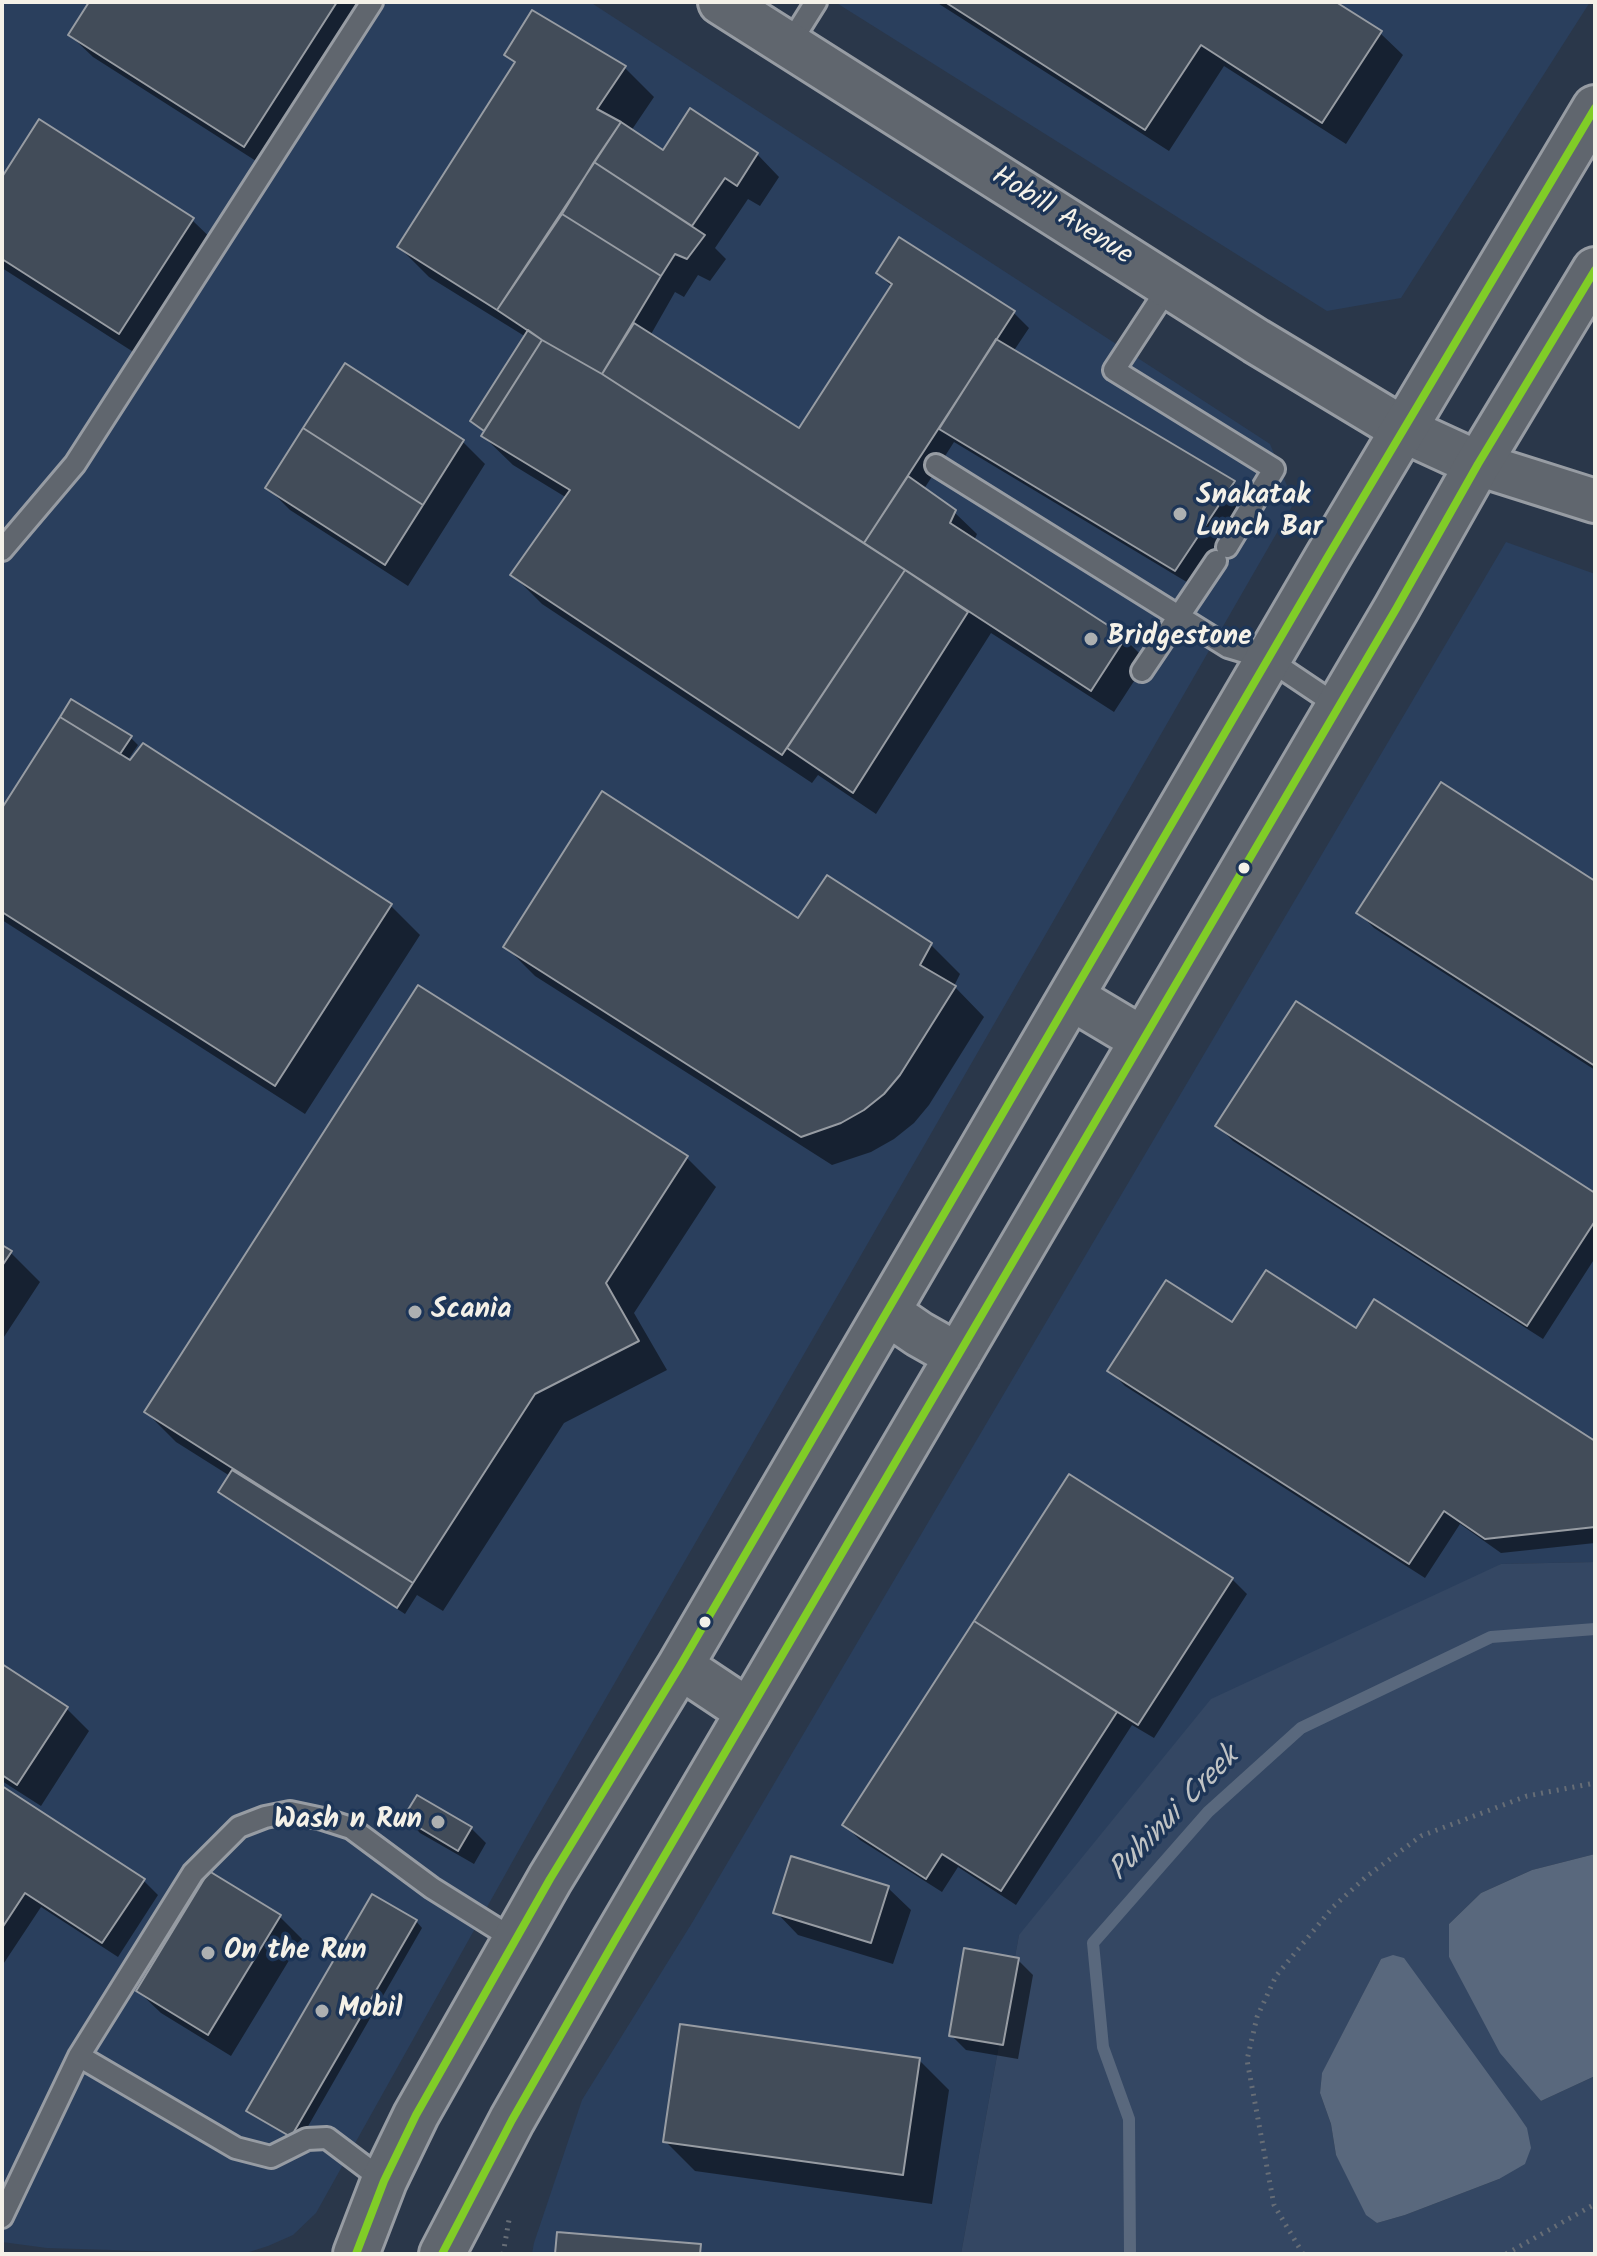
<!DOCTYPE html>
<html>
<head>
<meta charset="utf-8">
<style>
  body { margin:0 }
  #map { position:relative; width:1597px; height:2256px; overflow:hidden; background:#2a374a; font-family:Kalam,sans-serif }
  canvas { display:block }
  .frame { position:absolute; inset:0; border:4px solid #f4f1e8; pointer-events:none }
</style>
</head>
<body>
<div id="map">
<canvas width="1597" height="2256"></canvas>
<div class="frame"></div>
</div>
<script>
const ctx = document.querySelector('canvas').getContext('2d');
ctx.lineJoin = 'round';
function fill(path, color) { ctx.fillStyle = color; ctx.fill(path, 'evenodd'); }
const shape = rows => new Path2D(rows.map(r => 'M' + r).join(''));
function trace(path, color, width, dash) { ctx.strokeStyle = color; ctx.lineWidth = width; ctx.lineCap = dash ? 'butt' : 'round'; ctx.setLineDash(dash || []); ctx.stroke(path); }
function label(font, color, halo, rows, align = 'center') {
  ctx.font = font + ' Kalam,sans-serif'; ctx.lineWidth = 7; ctx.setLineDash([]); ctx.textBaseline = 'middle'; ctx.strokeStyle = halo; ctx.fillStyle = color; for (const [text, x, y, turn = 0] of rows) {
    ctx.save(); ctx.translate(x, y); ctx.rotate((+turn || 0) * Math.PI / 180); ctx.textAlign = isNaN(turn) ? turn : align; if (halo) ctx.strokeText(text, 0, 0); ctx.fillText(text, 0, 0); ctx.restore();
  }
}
fill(shape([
  [2,2,590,2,1270,444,1294,503,534,1823,316,2213,293,2235,268,2246,243,2254,47,2248,2,2242],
  [835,2,1590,2,1401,298,1327,311],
  [1506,542,1595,574,1595,1562,1501,1564,1019,1935,961,2254,532,2254,534,2243,582,2100,692,1923]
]), '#2a3f5d');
fill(shape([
  [1595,1562,1595,1854,1532,1870,1481,1893,1449,1924,1449,1957,1541,2101,1595,2076,1595,2254,961,2254,1019,1935,1211,1699,1501,1564],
  [1381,1959,1499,2179,1405,2215,1377,2223,1336,2155,1331,2124,1320,2093,1322,2074]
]), '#344763');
fill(shape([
  [1595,1854,1595,2076,1541,2101,1500,2053,1449,1957,1449,1924,1481,1893,1532,1870],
  [1393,1955,1404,1958,1516,2112,1527,2128,1531,2148,1525,2164,1499,2179,1405,2215,1377,2223,1366,2215,1336,2155,1331,2124,1320,2093,1322,2073,1381,1959]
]), '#59687d');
fill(shape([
  [91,2,374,2,267,168,93,57,70,35],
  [936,2,1332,2,1380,33,1403,55,1346,144,1224,66,1169,151],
  [507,55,624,67,654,97,631,131,664,152,757,154,779,177,760,206,748,199,715,248,726,259,710,281,698,275,684,297,675,292,650,336,799,431,892,287,878,273,1014,313,1029,328,1013,352,1233,483,1248,497,1190,584,954,442,924,489,954,512,977,534,974,541,1125,639,1147,661,1114,712,991,633,876,814,818,775,812,783,542,604,512,574,567,498,513,465,483,436,485,432,472,421,526,337,429,277,399,247,516,64],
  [2,180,192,220,222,249,149,362,2,268],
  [463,442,485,464,408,586,290,510,268,488],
  [72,702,131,738,138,745,123,767,390,905,420,935,305,1114,2,920,2,811],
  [1595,883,1595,1070,1374,928,1359,913],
  [799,921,931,945,960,974,954,986,984,1017,929,1105,914,1123,894,1139,871,1152,832,1165,535,976,506,947],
  [1218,1126,1595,1195,1595,1258,1543,1339,1233,1141],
  [686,1157,716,1187,634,1313,667,1370,564,1423,443,1611,417,1595,405,1614,228,1498,221,1491,230,1476,176,1442,146,1412],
  [2,1247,10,1252,40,1282,2,1340],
  [1233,1325,1357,1330,1595,1443,1595,1543,1501,1553,1460,1524,1425,1578,1125,1386,1110,1371],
  [1070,1476,1232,1579,1247,1594,1154,1738,1132,1725,1016,1905,958,1867,942,1892,860,1840,845,1825],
  [2,1667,67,1709,89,1731,41,1806,2,1781],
  [2,1789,143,1880,158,1895,118,1957,41,1907,2,1966],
  [406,1818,471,1828,486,1843,474,1864,420,1833],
  [210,1874,280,1917,302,1939,231,2056,161,2013,138,1991],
  [888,1888,911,1910,893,1964,798,1935,776,1912],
  [416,1921,422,1928,299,2142,256,2117,249,2110],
  [1018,1960,1033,1975,1018,2059,966,2050,951,2035],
  [919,2060,949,2090,932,2204,695,2171,665,2141]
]), '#0007');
trace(shape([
  [1130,2254,1129,2119,1103,2047,1093,1943,1208,1812,1301,1728,1491,1637,1595,1629]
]), '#59687d', 12);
const building = shape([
  [89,2,337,2,244,147,68,35,89,2],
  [945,2,1336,2,1382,31,1322,123,1201,45,1145,130,945,2],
  [532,10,626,66,597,109,621,122,497,310,397,247,515,62,504,55,532,10],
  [690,108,758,153,737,186,725,178,692,226,594,162,621,122,663,150,690,108],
  [39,119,194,218,119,334,2,259,2,177,39,119],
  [594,162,705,235,687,259,675,254,661,276,562,214,594,162],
  [562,214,661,276,602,374,542,340,497,310,562,214],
  [899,237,1015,311,864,543,602,374,634,323,799,428,892,284,876,273,899,237],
  [528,330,542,340,484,431,470,421,528,330],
  [996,339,1235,481,1175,571,939,429,996,339],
  [542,340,602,374,905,570,782,755,510,575,570,490,481,436,542,340],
  [345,363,464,440,423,505,303,428,345,363],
  [303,428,423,505,385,565,265,488,303,428],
  [908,476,956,510,950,523,1126,637,1091,691,864,543,908,476],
  [905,570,968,612,853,793,787,748,905,570],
  [71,699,132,736,120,754,60,717,71,699],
  [60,717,130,760,143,743,392,904,275,1086,2,912,2,808,60,717],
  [1441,782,1595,881,1595,1066,1356,913,1441,782],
  [602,791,798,918,827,875,932,943,920,965,956,986,900,1075,884,1094,864,1110,841,1123,801,1137,503,947,602,791],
  [418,985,688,1156,606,1283,639,1341,535,1394,413,1583,144,1412,418,985],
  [1296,1001,1595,1193,1595,1221,1527,1326,1215,1126,1296,1001],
  [2,1245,12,1251,2,1266,2,1245],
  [1266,1270,1356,1328,1374,1299,1595,1441,1595,1527,1485,1539,1444,1511,1409,1564,1107,1371,1166,1280,1232,1322,1266,1270],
  [232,1470,413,1583,397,1608,218,1492,232,1470],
  [1069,1474,1233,1578,1138,1725,974,1621,1069,1474],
  [974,1621,1117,1712,1001,1891,942,1854,926,1879,842,1825,974,1621],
  [2,1664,68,1707,17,1785,2,1775,2,1664],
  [2,1786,145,1879,102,1943,25,1893,2,1928,2,1786],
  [417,1795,472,1827,458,1851,403,1818,417,1795],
  [791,1856,889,1886,871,1943,773,1913,791,1856],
  [209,1871,281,1915,208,2035,136,1991,209,1871],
  [372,1894,417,1920,291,2137,246,2111,372,1894],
  [964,1948,1019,1958,1003,2045,949,2036,964,1948],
  [680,2024,920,2058,903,2175,663,2142,680,2024],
  [557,2232,701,2244,700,2254,555,2254,557,2232]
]);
fill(building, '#424c59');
trace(building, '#979ca3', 2);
const lane = shape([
  [789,45,816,2],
  [1169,286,1114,370,1274,469,1227,547],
  [936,465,1228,647,1268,659,1338,706],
  [2,550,75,464,372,2],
  [1142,671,1216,561],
  [79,2056,236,2148,271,2157,307,2139,327,2138,384,2181],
  [2,2217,79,2056,193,1873,239,1827,265,1817,290,1812,323,1819,351,1828,432,1888,515,1940]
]);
const street = shape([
  [1478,464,1595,501]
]);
const secondary = shape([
  [721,2,1256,341,1404,430,1478,464]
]);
const primary = shape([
  [1071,997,1143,1040],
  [887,1312,919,1334,958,1356],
  [680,1666,749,1712],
  [356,2254,384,2181,416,2115,550,1879,680,1666,1327,558,1595,108],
  [442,2254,512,2120,615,1940,1396,609,1478,464,1595,270]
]);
trace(lane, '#979ca3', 26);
trace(street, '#979ca3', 48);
trace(secondary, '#979ca3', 50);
trace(primary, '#979ca3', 50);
trace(shape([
  [503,2254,509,2220],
  [1303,2254,1274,2205,1247,2060,1257,2017,1276,1976,1333,1907,1367,1876,1421,1836,1527,1796,1595,1783],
  [1506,2254,1595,2204]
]), '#666d76', 5, [2, 6]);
trace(lane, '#60666e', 20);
trace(street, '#60666e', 42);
trace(secondary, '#60666e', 44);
trace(primary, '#60666e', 44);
trace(shape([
  [356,2254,384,2181,416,2115,550,1879,680,1666,1327,558,1595,108],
  [442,2254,512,2120,615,1940,1396,609,1478,464,1595,270]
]), '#80cd27', 8);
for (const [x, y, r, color] of [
  [1180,514,8,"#adb0b1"],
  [1091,639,8,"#adb0b1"],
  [1244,868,7,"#f4f1e8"],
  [415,1312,8,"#adb0b1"],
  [705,1622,7,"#f4f1e8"],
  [438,1822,8,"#adb0b1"],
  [208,1953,8,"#adb0b1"],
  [322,2011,8,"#adb0b1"]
]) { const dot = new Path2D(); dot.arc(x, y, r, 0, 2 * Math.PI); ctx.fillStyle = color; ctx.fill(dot); trace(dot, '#1d3557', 3); }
label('28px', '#f4f1e8', '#1d3557', [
  ["Hobill Avenue",1061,218,32]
]);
label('bold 28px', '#f4f1e8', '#1d3557', [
  ["Snakatak",1196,498],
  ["Lunch Bar",1196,530],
  ["Bridgestone",1107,639],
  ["Scania",431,1312],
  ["Wash n Run",422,1822,"right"],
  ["On the Run",224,1953],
  ["Mobil",338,2011]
], 'left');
label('italic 30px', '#c0c3c4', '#1d3557', [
  ["Puhinui Creek",1176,1816,-46]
]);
</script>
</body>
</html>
